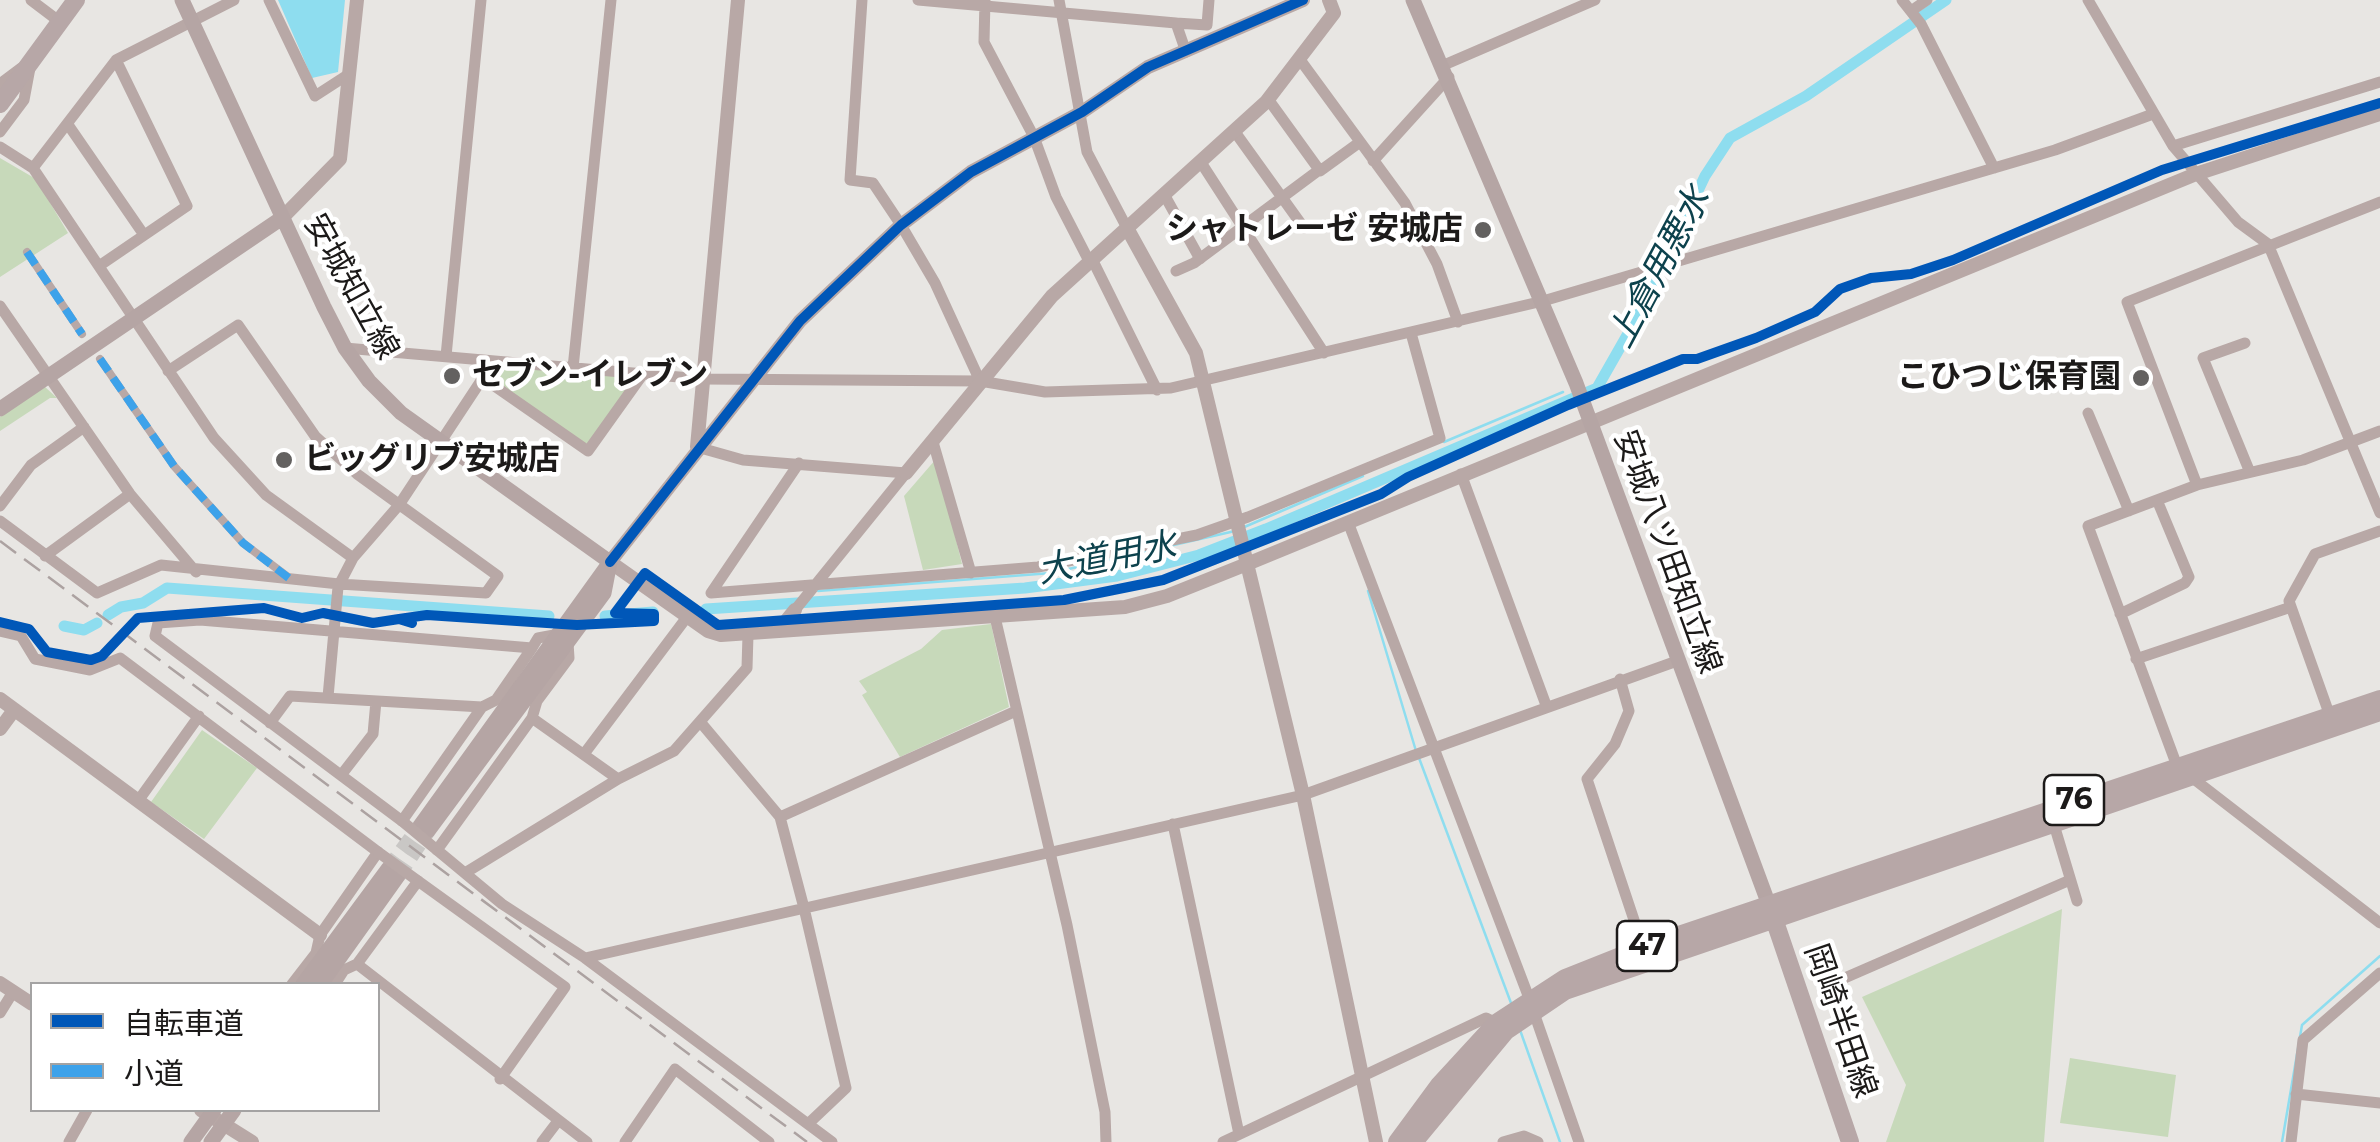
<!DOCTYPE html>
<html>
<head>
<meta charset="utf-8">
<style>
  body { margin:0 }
  #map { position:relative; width:2380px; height:1142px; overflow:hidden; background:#e8e6e3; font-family:Montserrat,"Noto Sans JP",sans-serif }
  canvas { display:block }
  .legend { position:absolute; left:30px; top:982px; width:350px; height:130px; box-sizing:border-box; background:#fff; border:2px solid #a4a3a3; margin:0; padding:12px 18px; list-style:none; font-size:30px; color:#1c1a19 }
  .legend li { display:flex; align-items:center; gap:20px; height:50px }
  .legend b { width:50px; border:2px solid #a4a3a3 }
</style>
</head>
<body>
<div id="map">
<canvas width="2380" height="1142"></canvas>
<ul class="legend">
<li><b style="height:12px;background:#0057b8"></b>自転車道</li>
<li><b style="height:12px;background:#3da2ea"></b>小道</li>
</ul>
</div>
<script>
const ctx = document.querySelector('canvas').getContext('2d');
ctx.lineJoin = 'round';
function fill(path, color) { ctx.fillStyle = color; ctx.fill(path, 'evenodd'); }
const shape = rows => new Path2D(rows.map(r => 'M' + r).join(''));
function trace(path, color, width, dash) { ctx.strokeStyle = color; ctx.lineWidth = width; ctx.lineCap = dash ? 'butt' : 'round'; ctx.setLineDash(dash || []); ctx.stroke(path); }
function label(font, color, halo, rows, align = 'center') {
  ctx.font = font + ' Montserrat,"Noto Sans JP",sans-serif'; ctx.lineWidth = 9; ctx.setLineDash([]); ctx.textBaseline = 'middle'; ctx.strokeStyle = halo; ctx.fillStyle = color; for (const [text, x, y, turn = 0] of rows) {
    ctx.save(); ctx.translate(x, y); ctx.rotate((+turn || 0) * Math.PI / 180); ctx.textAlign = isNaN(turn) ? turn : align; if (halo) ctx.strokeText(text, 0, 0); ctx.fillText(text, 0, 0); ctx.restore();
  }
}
fill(shape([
  [0,158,36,179,68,233,0,277],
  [501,365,633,377,634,381,590,443,582,444,492,379],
  [44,386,57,398,50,398,0,431,0,417],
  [936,459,962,564,923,570,904,496],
  [991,624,1009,707,900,757,862,695,867,692,859,681,921,649,942,630],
  [202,730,257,768,204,839,151,802],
  [2062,909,2044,1142,1886,1142,1906,1085,1862,997],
  [2070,1058,2176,1075,2168,1137,2060,1123]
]), '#c7d9ba');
fill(shape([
  [278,0,345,0,338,72,312,78]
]), '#8eddef');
trace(shape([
  [1444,442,1563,392],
  [1242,528,1363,476],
  [818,591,1051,573,1235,531],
  [1368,591,1416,751],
  [1419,758,1511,1003],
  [1520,1030,1560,1142],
  [2282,1142,2302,1025,2380,956]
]), '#8eddef', 2.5);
trace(shape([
  [706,609,1025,588,1117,576,1199,555,1266,529,1597,388,1642,309,1705,176,1730,138,1806,96,1946,0],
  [108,615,121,607,143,603,167,588,549,616],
  [605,616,653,612],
  [64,626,84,630,97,623]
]), '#8eddef', 11);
trace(shape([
  [388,869,420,826],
  [398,876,428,831]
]), '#c9c7c5', 15, [15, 8]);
trace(shape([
  [27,252,82,334],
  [100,359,174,466,243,543,288,577]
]), '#b8a8a6', 8);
trace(shape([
  [31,0,60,22],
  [269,0,315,96,349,74],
  [862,0,850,180,873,183,901,225,935,283,980,381],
  [918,0,1176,23,1186,52],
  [985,0,984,42,1034,137,1056,197,1089,261],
  [1059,0,1087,152,1127,228],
  [1902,0,1921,24,1994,168],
  [2088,0,2173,146,2238,222,2268,244,2380,513],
  [1911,11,1927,0],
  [1176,23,1207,25,1209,0],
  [1301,61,1405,203,1437,264,1458,322],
  [1444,65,1595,0],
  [0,84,21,68],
  [1268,99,1320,171,1360,142],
  [69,126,144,235],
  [0,132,24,100,30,68],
  [1235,132,1304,228],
  [2173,146,2380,82],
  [0,147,33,168,214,438,266,495,353,558],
  [1373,161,1449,77],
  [1202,164,1324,353],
  [33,168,116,60,234,0],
  [1165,196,1200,259],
  [1092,259,1157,390],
  [99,266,187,206,116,60],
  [1176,271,1194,263,1319,170],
  [0,306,130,494,196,572],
  [2245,343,2203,358,2249,470],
  [345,348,702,379,980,381,1045,392,1171,388,1543,301,2055,150,2153,114],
  [446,356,481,0],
  [573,368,611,0],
  [483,378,588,451,643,374],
  [2088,413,2129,511],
  [2380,431,2303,460,2197,485,2088,526,2177,766,2380,923],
  [933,442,971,573],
  [697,447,743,460,906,473],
  [799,463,711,593,1038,567,1197,535,1248,517,1440,438,1411,333],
  [1461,474,1546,705],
  [2197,485,2127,302,2380,202],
  [0,506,31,465,84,427],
  [0,521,97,593,161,565,339,584,486,593,498,576,357,474,315,436,238,325,168,371],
  [1348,522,1529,998],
  [45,556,130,494],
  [795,610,906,473],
  [2120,614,2185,583,2189,577,2157,500],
  [995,617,1067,925,1105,1112,1106,1142],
  [0,631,21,636,35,659,90,670,120,658,378,852,320,935,316,953,292,984],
  [568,642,569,658,537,701,532,718,437,850,502,904,585,958,832,1142],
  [532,648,200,620,158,623,155,636,402,821,482,707,496,700,532,648,538,638,554,635],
  [2136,659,2291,607],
  [1620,679,1629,711,1615,744,1587,779,1643,947],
  [328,697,338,587,353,558,399,505,494,361],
  [2330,716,2289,601,2315,554,2380,531],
  [532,718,618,779],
  [270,723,290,696,482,707],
  [702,724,780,817,804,908,846,1088,808,1124],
  [584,754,687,617],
  [342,774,373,734,376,701],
  [138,801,199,716],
  [780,817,1016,711],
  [2052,818,2077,901],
  [1173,824,1239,1134],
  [465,873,618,779,674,751,747,668,748,635],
  [585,958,1303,795,1677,661],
  [357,964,587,1142],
  [1840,980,2070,880],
  [335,984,344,970,357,964,418,881,565,987,500,1079],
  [1533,1010,1579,1142],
  [0,1013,13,992],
  [2296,1094,2380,1103],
  [69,1142,87,1110],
  [542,1142,558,1121],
  [625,1142,675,1069,769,1142],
  [1223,1142,1486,1018,1496,1023],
  [1503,1142,1524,1136,1538,1142],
  [2291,1142,2303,1040,2380,973]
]), '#b8a8a6', 11);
trace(shape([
  [1303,0,1148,67,1082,112,971,172,901,225,800,321,610,562,708,631,721,635,1125,607,1167,596,1247,564,2196,174,2380,114],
  [282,218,340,159,357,0],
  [1127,228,1196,353,1303,795,1376,1142],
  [697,447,738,0],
  [906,473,1052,296,1266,102,1334,13,1329,0],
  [778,631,795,610],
  [0,699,320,935],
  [0,729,14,710],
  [0,983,32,1004],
  [201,1110,252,1142]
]), '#b8a8a6', 14);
trace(shape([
  [182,0,324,307,345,348,369,381,401,413,610,562],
  [1413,0,1576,383,1769,905],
  [0,409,282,218],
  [420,826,608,565],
  [428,831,604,593,610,562],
  [303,984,388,869],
  [321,984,398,876],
  [191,1142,214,1110],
  [211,1142,234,1110]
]), '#b5a5a4', 15);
trace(shape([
  [0,104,76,0],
  [1771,910,1850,1142],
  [1397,1142,1439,1085,1496,1023,1565,978,1643,947,2380,699],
  [1414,1142,1506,1031,1565,991,2380,712]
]), '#b7a7a7', 18);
trace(shape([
  [0,541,807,1142]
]), '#aca2a1', 2.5, [20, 10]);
trace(shape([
  [402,821,437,850],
  [378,852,418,881]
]), '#b8a8a6', 11);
trace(shape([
  [27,252,82,334],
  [100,359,174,466,243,543,290,579]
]), '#3da2ea', 8, [15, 8]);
trace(shape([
  [610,562,800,321,901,225,971,172,1082,112,1148,67,1303,0],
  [399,619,427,615,577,625,654,621,654,614,615,613,645,573,718,625,1064,600,1163,580,1381,494,1408,477,1568,405,1683,359,1697,359,1756,338,1815,312,1840,289,1871,278,1911,274,1953,260,2162,170,2380,103],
  [0,622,29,629,47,652,91,660,102,656,138,618,264,608,302,618,323,613,373,623,399,619,412,623]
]), '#0057b8', 10);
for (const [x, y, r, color] of [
  [1483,230,10,"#636160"],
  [452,376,10,"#636160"],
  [2141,378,10,"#636160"],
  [284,460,10,"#636160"]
]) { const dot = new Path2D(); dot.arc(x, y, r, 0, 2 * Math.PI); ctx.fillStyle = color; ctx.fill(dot); trace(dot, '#fff', 4); }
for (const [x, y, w] of [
  [2074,800,60],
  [1647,946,60]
]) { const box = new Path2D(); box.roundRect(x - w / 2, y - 25, w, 50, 8); ctx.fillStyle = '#fff'; ctx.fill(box); trace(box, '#1c1a19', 2.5); }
label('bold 30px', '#1c1a19', null, [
  ["76",2074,800],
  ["47",1647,946]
]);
label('bold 32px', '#1c1a19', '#fff', [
  ["シャトレーゼ 安城店",1463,230],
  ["セブン-イレブン",472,376,"left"],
  ["こひつじ保育園",2121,378],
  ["ビッグリブ安城店",304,460,"left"]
], 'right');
label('32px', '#1c1a19', '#fff', [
  ["安城知立線",351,287,61],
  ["安城八ツ田知立線",1667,552,70],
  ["岡崎半田線",1840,1021,71]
]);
label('italic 35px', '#0d424d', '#fff', [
  ["上倉用悪水",1660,268,-62],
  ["大道用水",1107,559,-11]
]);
</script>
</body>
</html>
